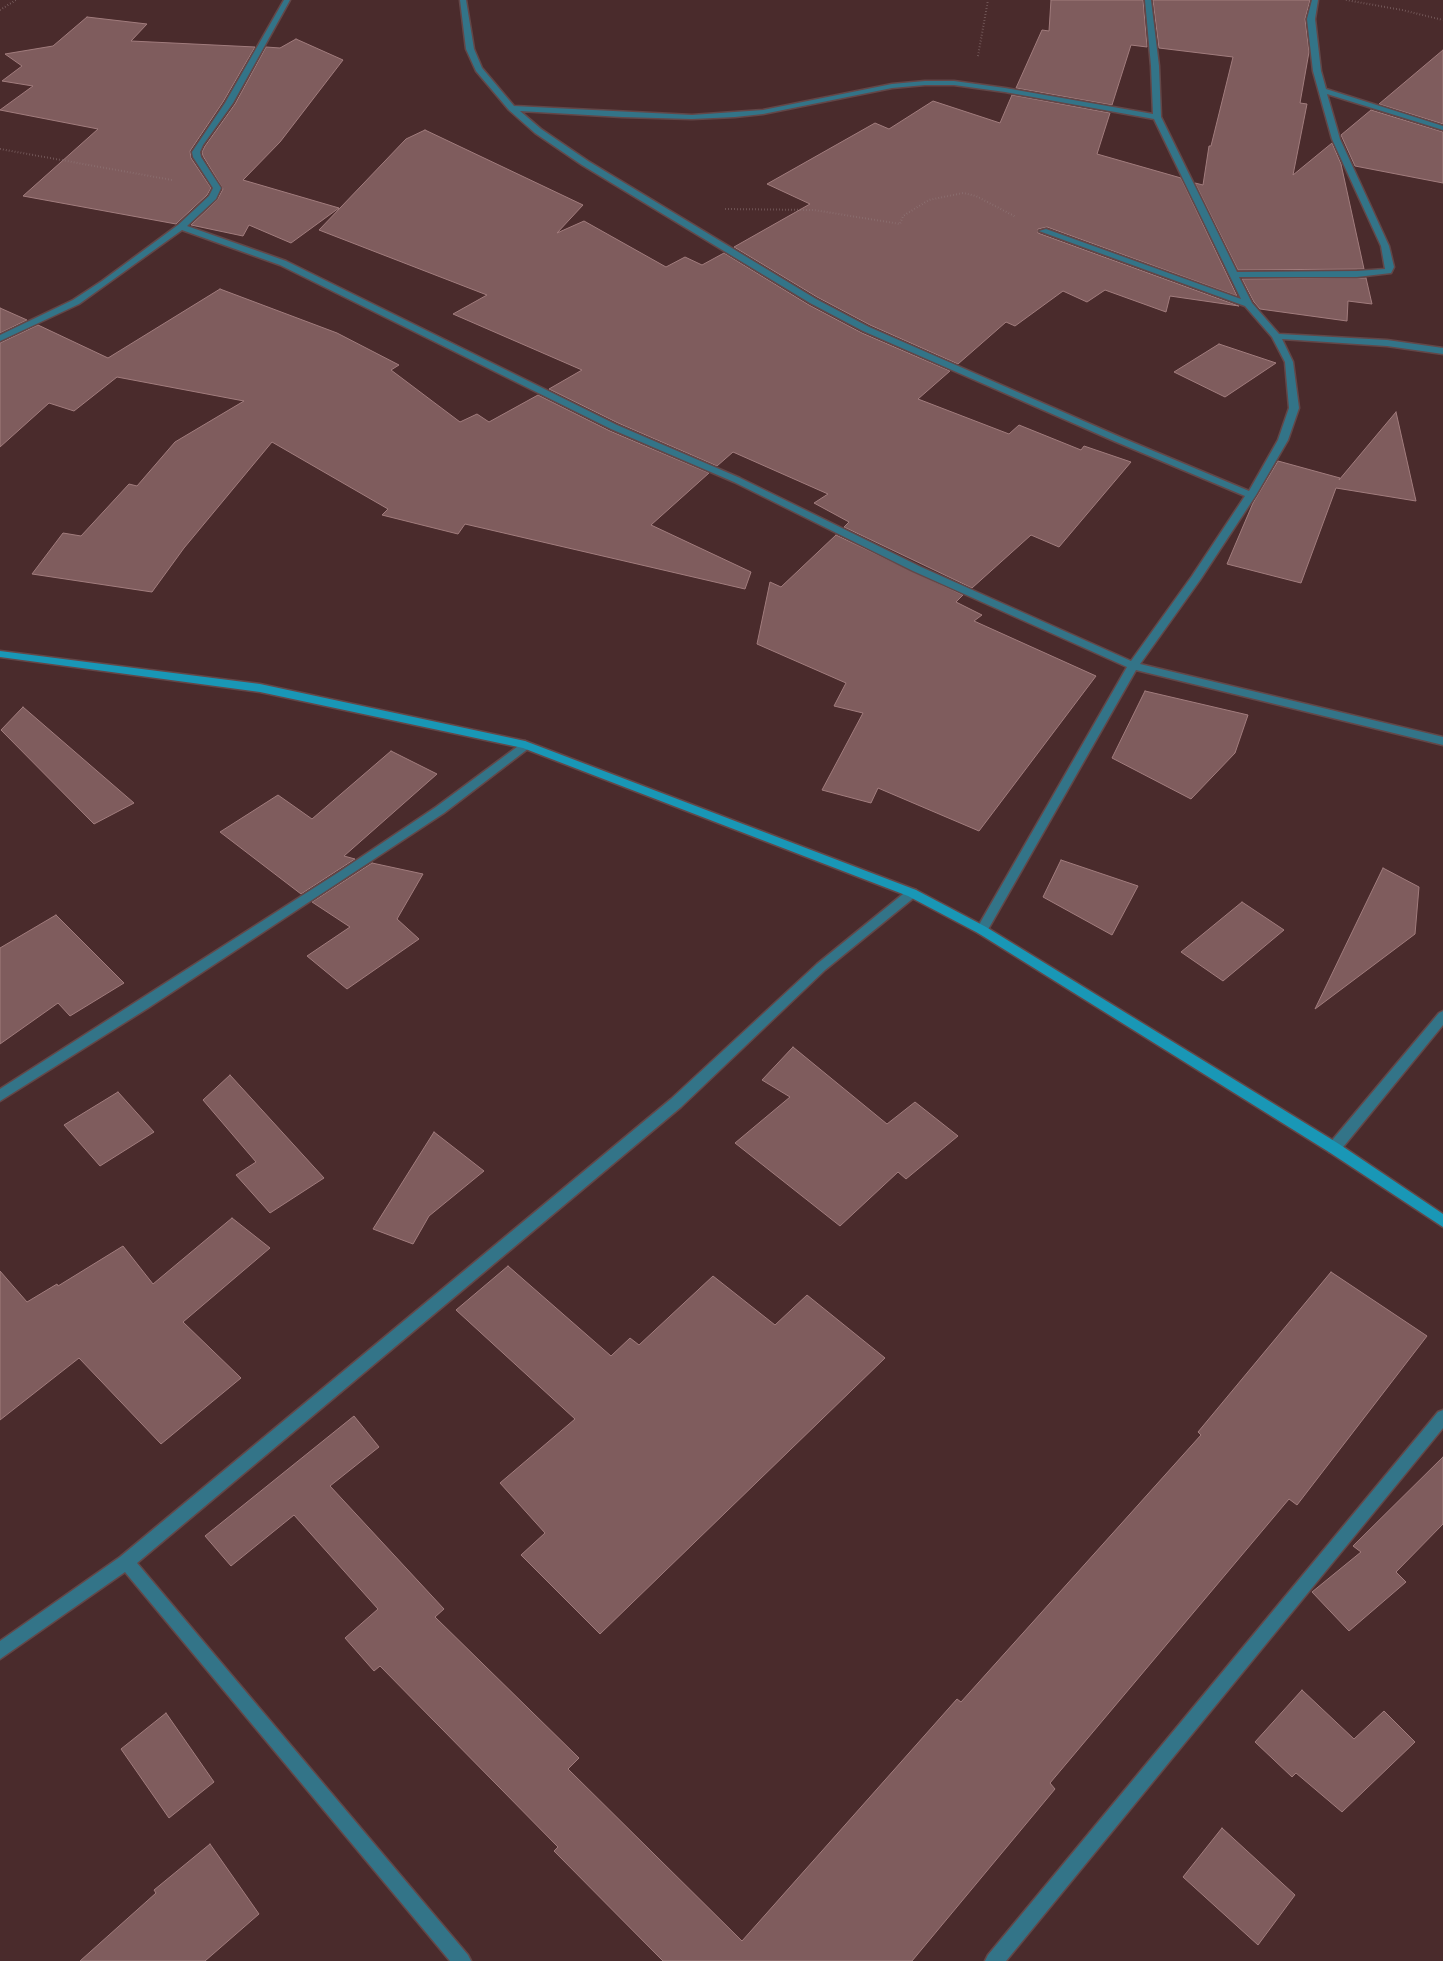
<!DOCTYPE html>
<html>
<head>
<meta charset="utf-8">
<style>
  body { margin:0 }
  canvas { display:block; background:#4a2b2c }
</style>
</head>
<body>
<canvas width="1443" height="1961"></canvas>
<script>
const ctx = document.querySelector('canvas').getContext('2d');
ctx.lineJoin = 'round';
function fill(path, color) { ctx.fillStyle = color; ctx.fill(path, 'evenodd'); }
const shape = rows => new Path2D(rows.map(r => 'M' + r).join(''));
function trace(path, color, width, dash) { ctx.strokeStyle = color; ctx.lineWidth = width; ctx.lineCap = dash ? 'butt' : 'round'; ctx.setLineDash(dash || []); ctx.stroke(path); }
const building = shape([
  [1051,0,1143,0,1147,47,1131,45,1112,105,1016,88,1042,30,1049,31,1051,0],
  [1153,0,1310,0,1305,19,1309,52,1300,103,1307,104,1293,175,1332,143,1341,164,1364,269,1238,270,1195,183,1203,185,1209,146,1211,146,1233,57,1159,48,1153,0],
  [87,17,147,24,131,41,255,47,223,102,190,151,191,158,211,188,207,195,176,224,23,196,98,129,0,110,33,86,2,81,22,66,5,54,53,46,87,17],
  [296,39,343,60,280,142,243,180,339,208,291,243,249,225,243,236,191,225,217,200,223,189,203,156,202,152,205,146,235,104,266,47,280,48,296,39],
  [1443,50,1443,124,1379,104,1443,50],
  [1012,95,1110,113,1097,154,1181,178,1237,296,1047,227,1038,229,1038,233,1239,306,1170,296,1166,312,1105,290,1087,302,1063,291,1015,326,1006,322,958,364,870,325,817,297,734,247,810,204,767,184,875,123,889,129,933,101,1000,123,1012,95],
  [1371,110,1443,132,1443,183,1355,166,1341,135,1371,110],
  [425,130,583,205,557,233,584,221,666,267,685,257,702,265,724,253,809,305,862,333,950,371,918,399,1009,434,1019,425,1081,450,1084,446,1131,462,1059,547,1031,535,972,588,844,527,849,522,814,503,828,494,733,452,717,466,618,423,549,389,582,370,453,314,487,295,319,230,406,139,425,130],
  [1366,278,1372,304,1348,301,1347,321,1260,309,1254,302,1242,279,1366,278],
  [220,289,337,333,399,365,391,370,460,422,477,414,489,422,538,395,610,431,709,473,651,525,751,572,745,589,465,524,458,534,382,515,388,509,272,442,184,548,152,592,32,574,63,533,81,536,129,484,137,486,175,442,244,401,117,377,74,411,49,403,0,447,0,343,38,325,108,358,220,289],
  [0,308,27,320,0,333,0,308],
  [1219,344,1276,363,1225,397,1174,372,1219,344],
  [1396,412,1416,501,1336,488,1301,583,1227,564,1253,503,1278,461,1340,478,1339,480,1396,412],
  [836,535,963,595,956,602,982,615,974,621,1096,676,979,831,878,788,871,803,822,790,863,713,834,706,846,683,757,644,770,582,781,587,836,535],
  [1145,691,1248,715,1235,753,1191,799,1112,758,1145,691],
  [23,707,134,803,94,824,1,730,23,707],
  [391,751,437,774,344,856,355,859,301,894,220,832,278,795,312,819,391,751],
  [1061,860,1138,886,1112,935,1043,897,1061,860],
  [372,863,423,874,397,919,419,939,347,989,307,956,350,927,312,902,372,863],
  [1383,868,1419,887,1415,934,1315,1009,1383,868],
  [1242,902,1284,930,1223,981,1181,952,1242,902],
  [56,915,124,983,70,1016,58,1003,0,1044,0,948,56,915],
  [793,1047,887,1124,915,1102,958,1136,906,1179,898,1172,840,1226,735,1143,790,1097,762,1080,793,1047],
  [230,1075,324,1178,270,1213,236,1175,256,1162,203,1100,230,1075],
  [118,1092,154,1132,100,1166,64,1125,118,1092],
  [434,1132,484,1171,429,1216,413,1244,373,1229,434,1132],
  [232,1218,270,1248,183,1322,241,1378,161,1444,79,1358,0,1420,0,1271,27,1302,57,1284,58,1286,123,1246,153,1284,232,1218],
  [508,1266,611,1356,630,1338,639,1345,713,1276,775,1325,807,1295,885,1358,600,1634,521,1555,545,1533,500,1483,575,1419,456,1310,508,1266],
  [1331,1272,1427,1336,1297,1505,1289,1499,1050,1783,1055,1789,912,1961,663,1961,554,1851,558,1847,380,1666,374,1671,345,1638,378,1609,294,1515,231,1566,205,1536,354,1416,379,1447,330,1486,444,1609,435,1617,579,1758,568,1769,742,1941,957,1699,961,1702,1201,1435,1198,1432,1331,1272],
  [1443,1457,1443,1524,1396,1572,1406,1582,1349,1631,1312,1592,1361,1552,1353,1546,1443,1457],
  [1302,1690,1354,1739,1384,1711,1415,1742,1342,1812,1296,1773,1292,1777,1255,1742,1302,1690],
  [166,1713,214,1782,169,1818,121,1749,166,1713],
  [1222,1828,1295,1895,1258,1945,1183,1877,1222,1828],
  [210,1844,259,1914,205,1961,80,1961,156,1893,154,1890,210,1844]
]);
fill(building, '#7f5c5d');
trace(building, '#a17c7d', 1);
const street = shape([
  [284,0,290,0,233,103,203,145,200,152,201,157,221,188,216,199,187,226,286,261,617,425,740,478,921,567,1131,661,1192,576,1245,496,1114,441,863,331,810,303,582,165,535,133,509,110,476,71,466,49,460,0,466,0,474,49,482,68,514,106,692,115,763,110,892,84,925,81,954,81,1005,88,1153,114,1151,66,1145,0,1151,0,1159,66,1161,117,1237,272,1357,271,1385,269,1381,246,1332,139,1313,71,1307,19,1312,0,1318,0,1315,19,1321,71,1326,89,1443,126,1443,130,1327,94,1340,139,1389,246,1394,267,1391,273,1357,277,1239,277,1252,303,1279,334,1387,340,1443,348,1443,354,1387,346,1282,339,1293,362,1299,408,1288,440,1256,495,1200,580,1140,664,1443,737,1443,745,1136,670,986,933,982,935,978,933,976,930,1127,667,913,571,734,482,611,429,280,265,182,230,79,304,0,341,0,335,73,300,102,281,178,225,209,196,213,188,193,157,192,152,225,103,284,0],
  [925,85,954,85,1005,92,1154,119,1241,299,1046,229,1039,231,1245,306,1272,337,1285,362,1289,408,1278,440,1249,491,1120,437,869,327,816,299,588,161,541,129,520,111,622,117,692,119,735,117,763,114,892,88,925,85],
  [525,741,531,745,529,748,444,813,148,1008,0,1101,0,1089,339,872,436,807,525,741],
  [912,889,916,890,918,893,916,896,825,970,681,1107,137,1563,468,1955,471,1961,450,1961,125,1572,0,1659,0,1641,120,1557,671,1099,817,964,908,890,912,889],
  [1443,1011,1443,1025,1339,1152,1334,1153,1329,1152,1327,1148,1329,1144,1439,1013,1443,1011],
  [1443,1410,1443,1428,1006,1961,985,1961,988,1955,1438,1412,1443,1410]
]);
const secondary = shape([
  [0,651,260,684,525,741,916,890,986,927,1339,1144,1443,1214,1443,1227,1329,1152,978,933,908,896,523,748,260,692,0,657,0,651]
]);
trace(street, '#634748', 3);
trace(secondary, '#634748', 3);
trace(shape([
  [1346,0,1402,10,1443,20],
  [0,10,16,0],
  [978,56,988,0],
  [0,149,172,180],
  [725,209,814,210,900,224,903,216,929,200,963,193,976,196,1016,217]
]), '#91797a', 2, [0.5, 2.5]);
fill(street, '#337488');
fill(secondary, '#1997b6');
</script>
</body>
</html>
